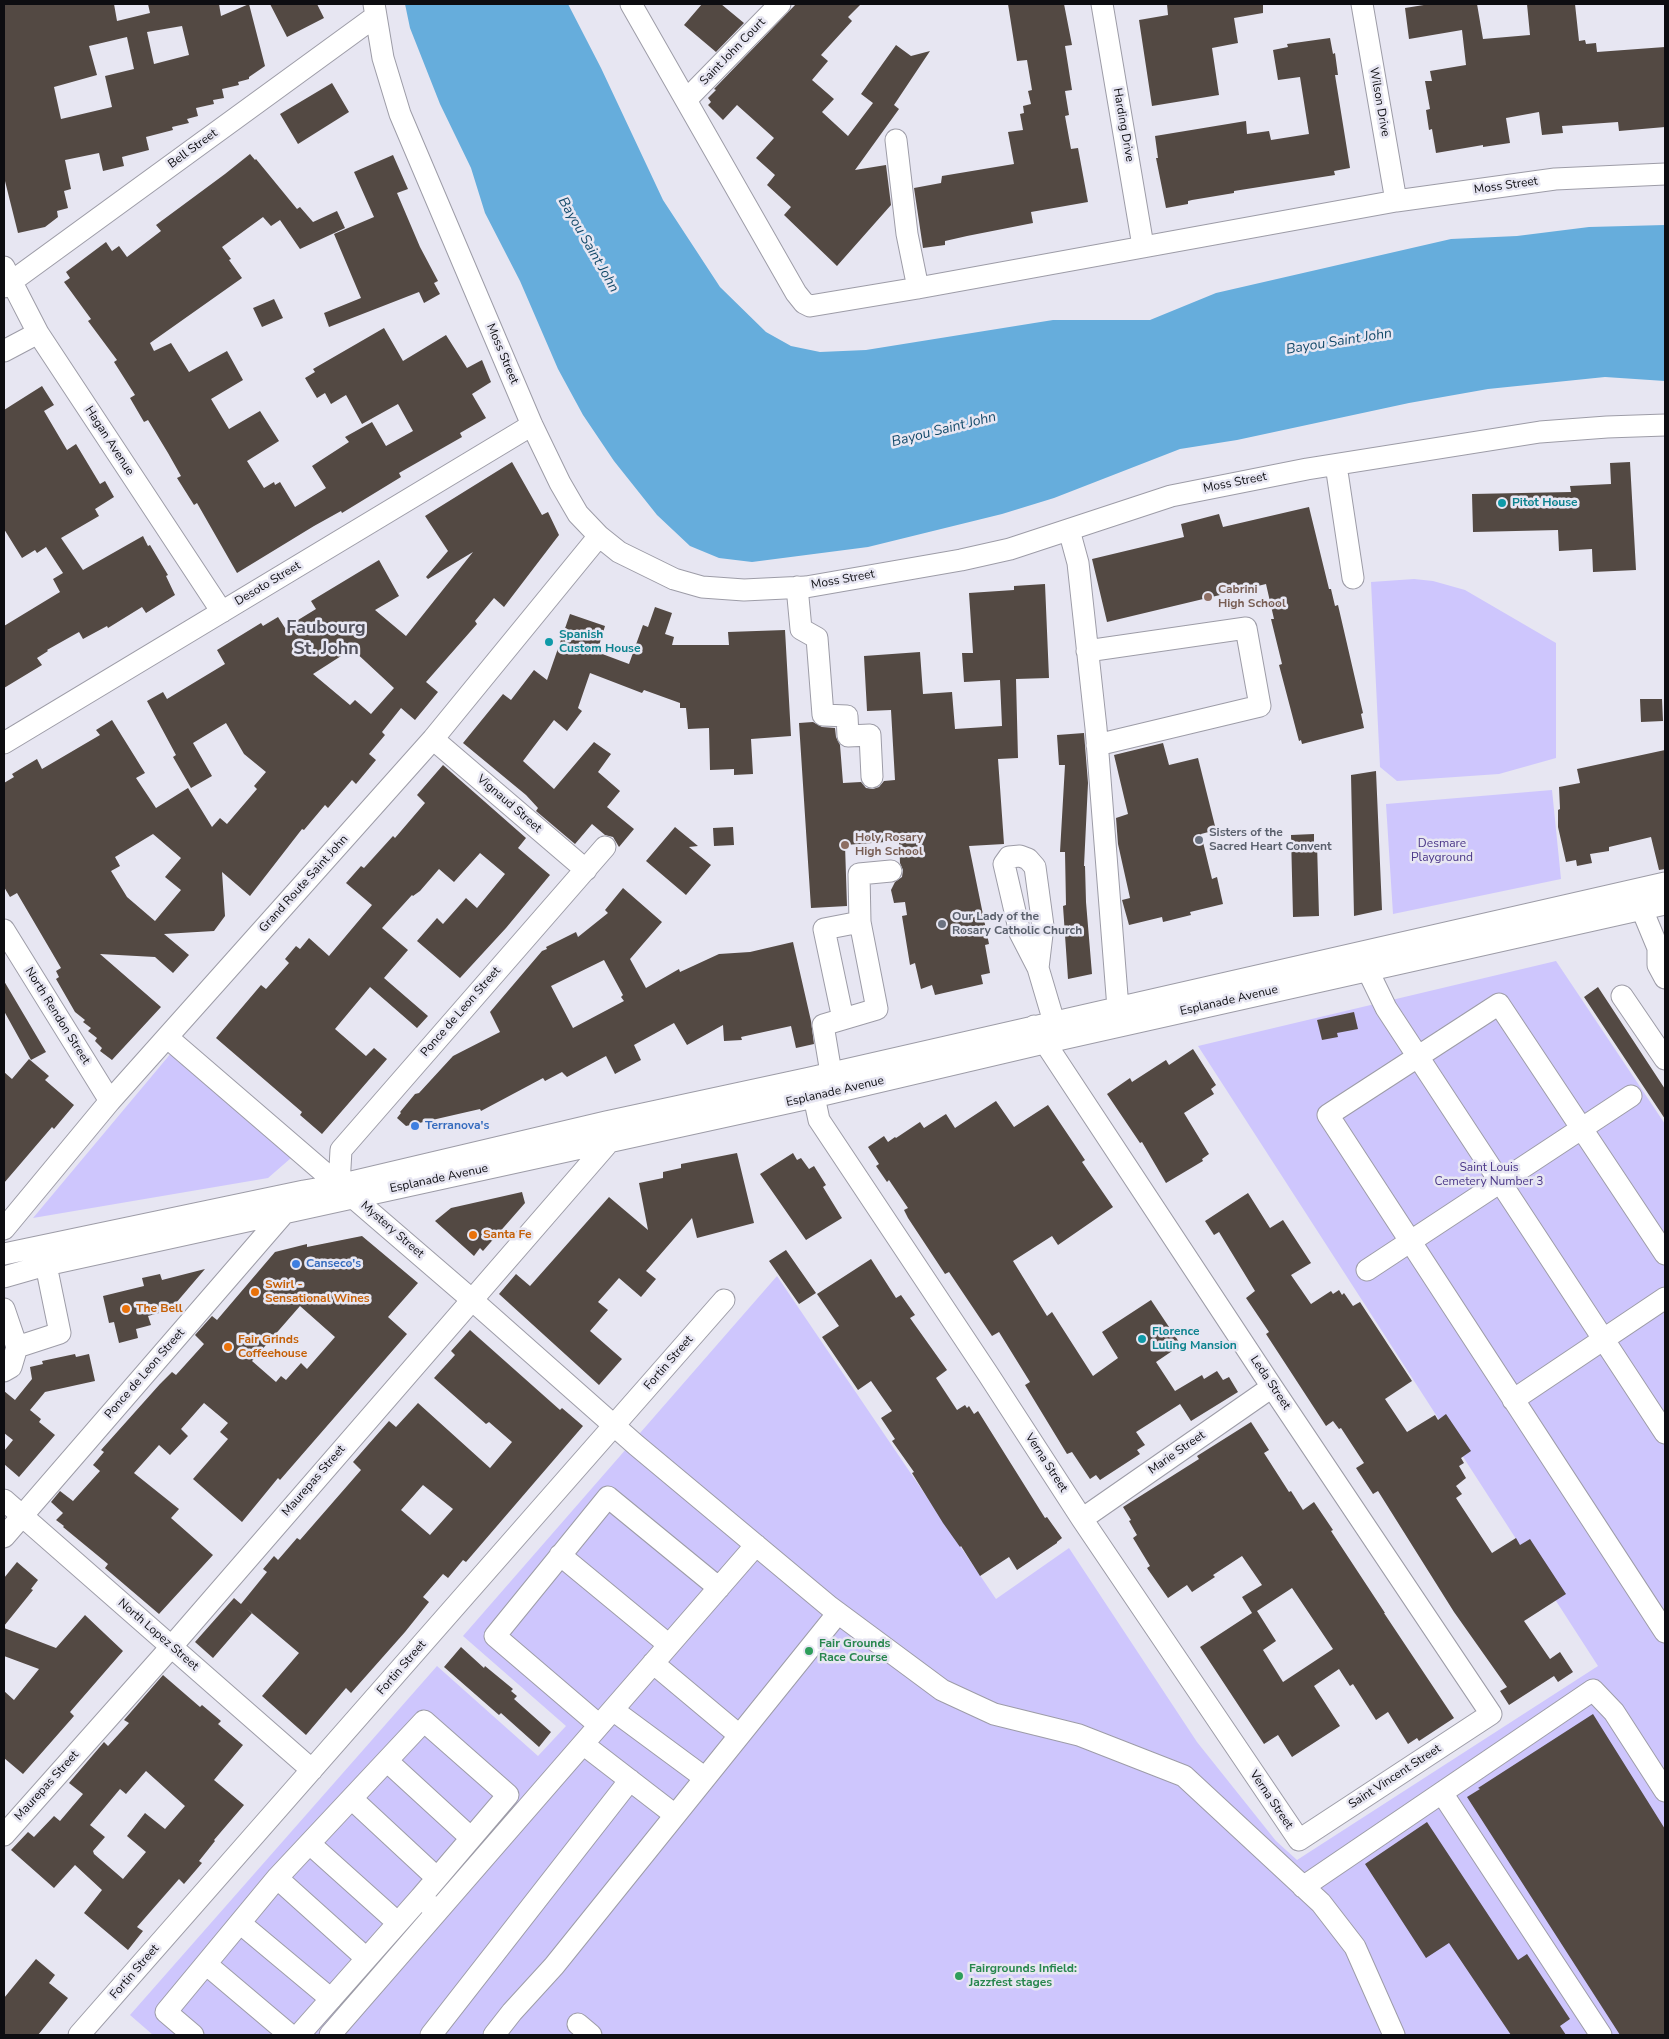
<!DOCTYPE html>
<html>
<head>
<meta charset="utf-8">
<style>
  body { margin:0 }
  #map { position:relative; width:1669px; height:2039px; overflow:hidden; background:#e7e6f2; font-family:"Nunito Sans",sans-serif }
  canvas { display:block }
  .frame { position:absolute; inset:0; border:5px solid #0d0d11; pointer-events:none }
</style>
</head>
<body>
<div id="map">
<canvas width="1669" height="2039"></canvas>
<div class="frame"></div>
</div>
<script>
const ctx = document.querySelector('canvas').getContext('2d');
ctx.lineJoin = 'round';
function fill(path, color) { ctx.fillStyle = color; ctx.fill(path, 'evenodd'); }
const shape = rows => new Path2D(rows.map(r => 'M' + r).join(''));
function trace(path, color, width, dash) { ctx.strokeStyle = color; ctx.lineWidth = width; ctx.lineCap = dash ? 'butt' : 'round'; ctx.setLineDash(dash || []); ctx.stroke(path); }
function label(font, color, halo, rows, align = 'center') {
  ctx.font = font + ' "Nunito Sans",sans-serif'; ctx.lineWidth = 5; ctx.setLineDash([]); ctx.textBaseline = 'middle'; ctx.strokeStyle = halo; ctx.fillStyle = color; for (const [text, x, y, turn = 0] of rows) {
    ctx.save(); ctx.translate(x, y); ctx.rotate((+turn || 0) * Math.PI / 180); ctx.textAlign = isNaN(turn) ? turn : align; if (halo) ctx.strokeText(text, 0, 0); ctx.fillText(text, 0, 0); ctx.restore();
  }
}
fill(shape([
  [1414,579,1433,581,1465,590,1556,643,1556,758,1499,774,1397,781,1380,767,1371,582],
  [1552,790,1561,879,1393,914,1386,804],
  [1556,961,1665,1124,1665,2035,153,2035,130,2015,437,1666,538,1756,566,1726,463,1636,777,1276,996,1599,1069,1548,1197,1742,1276,1841,1297,1860,1598,1666,1198,1046],
  [172,1052,291,1158,268,1178,33,1218]
]), '#cec6fd');
fill(shape([
  [405,4,568,4,601,68,663,200,720,287,766,332,791,346,820,352,866,350,1053,320,1150,320,1216,293,1451,239,1517,236,1589,227,1665,225,1665,381,1605,377,1488,389,1409,403,1237,440,1180,449,1054,498,1002,514,868,547,752,562,719,558,690,546,657,515,614,461,583,415,558,369,520,281,485,213,471,168,440,104,410,28]
]), '#66addc');
fill(shape([
  [4,4,114,4,117,21,150,13,148,4,219,4,221,16,249,4,265,66,249,77,249,79,238,82,239,85,222,89,224,98,213,100,214,104,196,108,198,116,187,119,189,123,172,127,173,130,146,137,149,150,122,157,124,166,103,171,99,153,65,160,71,189,64,191,68,208,57,211,58,217,45,227,18,233,4,177],
  [182,26,189,55,154,64,147,32],
  [127,37,134,69,105,76,112,107,61,119,54,87,97,75,89,46],
  [270,4,317,4,324,18,287,37],
  [702,4,721,4,744,23,716,52,684,25],
  [796,4,861,4,848,17,852,21,821,55,828,61,812,80,834,99,822,112,848,136,873,103,861,94,896,45,911,56,930,51,894,105,899,109,855,170,886,165,891,205,837,266,784,215,791,207,767,185,775,175,756,158,774,138,737,105,723,120,708,105,711,102,708,98,716,90,714,89],
  [1008,4,1064,4,1072,45,1065,46,1072,90,1065,91,1069,115,1065,116,1071,149,1078,148,1088,202,1031,212,1033,223,967,236,945,241,945,245,923,248,914,188,941,183,942,176,1014,164,1008,132,1023,130,1020,114,1024,113,1023,106,1031,104,1028,91,1032,90,1027,60,1017,61],
  [1167,4,1263,4,1263,13,1234,18,1238,43,1212,48,1219,95,1152,106,1139,20,1168,15],
  [1430,4,1477,4,1483,39,1530,35,1527,4,1575,4,1579,41,1585,40,1586,44,1596,43,1597,52,1665,47,1665,127,1619,131,1618,122,1562,126,1563,133,1542,135,1539,112,1506,118,1510,143,1483,147,1483,145,1436,153,1432,129,1429,130,1426,110,1430,109,1425,81,1432,81,1430,71,1466,65,1462,30,1409,39,1405,8],
  [1330,38,1333,54,1335,53,1338,75,1335,75,1350,168,1334,171,1335,175,1234,191,1234,193,1192,200,1188,201,1188,204,1166,208,1156,158,1158,158,1155,136,1246,121,1247,134,1269,131,1271,140,1309,134,1300,77,1278,80,1273,50,1288,47,1287,44],
  [332,83,349,112,298,144,280,114],
  [250,154,255,160,256,159,297,209,300,207,313,222,337,211,345,228,300,249,280,220,271,226,263,217,222,247,231,259,229,260,242,278,150,343,154,351,171,343,189,372,227,351,243,380,211,399,229,429,260,411,279,441,247,461,264,488,274,482,275,485,280,482,295,507,326,488,312,466,349,442,345,437,372,422,386,446,413,431,398,404,362,424,346,395,331,404,325,393,317,398,305,378,315,372,313,369,384,328,403,361,446,335,467,368,482,360,491,382,472,394,486,418,460,433,462,437,399,473,401,477,342,513,341,511,314,526,237,573,197,503,194,505,177,478,181,476,168,453,148,420,144,422,130,398,135,395,114,362,117,360,88,321,91,319,64,282,70,278,66,272,106,242,112,251,119,246,127,257,161,231,156,225,225,174],
  [393,155,408,189,397,193,420,247,438,281,434,283,440,294,424,303,419,292,329,327,324,313,361,298,334,234,374,217,354,172],
  [274,299,283,318,262,327,253,308],
  [42,386,54,405,44,411,67,450,76,444,100,484,105,481,114,497,95,509,99,516,61,538,83,570,143,536,148,546,150,545,168,575,166,576,175,595,146,613,142,607,108,628,107,626,83,639,79,632,47,650,48,651,37,658,42,665,4,688,4,626,60,592,53,579,63,573,46,547,37,553,35,550,22,558,4,529,4,410],
  [512,462,542,515,548,512,559,535,504,607,494,598,475,621,477,624,426,682,438,692,415,720,401,708,382,732,385,735,369,754,376,760,356,784,352,780,328,808,325,805,304,830,302,829,250,896,222,872,225,916,214,931,164,934,189,955,173,973,155,957,100,954,161,1007,112,1060,100,1051,102,1048,95,1041,97,1038,88,1031,91,1028,83,1022,85,1020,75,1012,56,979,59,977,56,971,61,968,17,893,10,897,4,887,4,783,14,777,12,774,37,759,42,769,100,735,96,730,112,720,145,773,136,778,156,808,188,788,212,827,220,818,227,824,257,789,254,786,266,772,244,754,226,723,193,743,212,776,191,788,173,757,176,755,147,701,163,692,167,699,225,664,217,650,261,623,263,626,278,617,285,628,316,609,311,601,379,560,399,596,375,610,406,636,473,552,428,579,426,577,448,551,425,516],
  [352,649,394,688,371,714,355,700,350,705,313,674],
  [153,834,181,858,165,877,181,890,155,921,127,897,111,871,120,866,115,857],
  [1630,462,1636,570,1593,572,1592,549,1559,551,1558,530,1473,532,1472,494,1571,492,1570,486,1611,484,1610,463],
  [1309,507,1329,589,1331,589,1335,606,1338,605,1363,713,1361,714,1364,728,1302,744,1301,740,1299,741,1279,665,1282,664,1271,619,1274,619,1266,584,1107,622,1092,559,1184,537,1181,524,1219,514,1223,527],
  [1045,584,1049,678,1016,679,1018,758,998,759,1004,844,969,846,989,944,985,945,990,973,981,975,983,984,935,995,932,985,921,989,915,963,910,965,902,916,907,915,905,902,894,903,891,890,895,882,902,877,903,870,900,863,899,841,845,845,847,906,811,908,799,723,813,722,822,727,835,728,836,737,840,745,843,783,861,782,866,788,873,789,879,787,884,781,895,780,891,710,867,711,864,656,920,652,923,694,952,692,955,729,1002,726,1000,680,964,682,962,653,973,653,969,593,1014,590,1014,586],
  [655,607,672,613,665,634,674,637,672,645,729,645,728,632,785,630,791,736,751,739,753,774,734,775,734,769,710,770,709,728,688,729,686,708,680,708,680,703,644,690,642,693,590,673,578,708,582,711,567,731,554,720,523,761,554,789,594,742,611,754,598,772,620,791,607,807,634,829,619,847,613,837,605,835,592,824,575,844,536,811,538,808,526,795,463,743,503,694,511,700,534,670,547,680,570,614,605,626,597,652,629,664,643,625,648,627],
  [1640,699,1662,699,1663,721,1641,722],
  [1084,733,1088,783,1084,866,1085,866,1086,902,1092,974,1068,979,1063,906,1066,905,1065,852,1060,852,1065,765,1059,765,1057,735],
  [1163,743,1169,765,1198,758,1216,830,1201,834,1212,879,1217,877,1223,904,1190,912,1191,915,1163,922,1162,917,1129,925,1122,900,1130,898,1118,844,1116,818,1128,814,1114,755],
  [1665,750,1665,869,1659,870,1651,837,1609,847,1609,851,1590,854,1592,863,1577,866,1576,860,1566,862,1558,827,1558,810,1560,809,1559,787,1580,783,1577,769],
  [443,765,526,838,518,848,550,875,506,928,460,978,417,941,437,918,443,924,466,898,477,908,505,874,480,853,454,882,439,869,420,891,413,896,412,895,382,928,408,950,384,978,428,1016,417,1028,370,987,335,1029,366,1056,374,1048,387,1059,322,1134,300,1115,302,1112,216,1038,261,985,266,989,289,963,285,959,296,946,300,949,309,938,329,956,372,905,346,883,361,866,364,868,393,836,395,838,425,803,417,795],
  [1376,771,1382,910,1354,916,1351,775],
  [675,827,698,846,689,847,711,865,686,895,646,861],
  [733,827,734,845,714,846,713,828],
  [1314,834,1314,843,1317,843,1319,916,1293,917,1291,835],
  [623,888,662,922,630,959,646,988,679,969,680,972,719,954,750,952,793,942,811,1021,814,1044,796,1048,791,1026,741,1037,742,1040,724,1041,723,1025,687,1045,674,1023,634,1045,641,1060,615,1074,606,1056,567,1077,562,1072,545,1081,543,1078,481,1111,480,1109,406,1126,397,1118,401,1113,400,1112,415,1094,419,1093,453,1056,500,1032,490,1012,542,951,547,949,546,947,576,932,578,937,608,913,605,910],
  [604,960,623,995,621,997,624,1001,573,1028,551,986],
  [4,981,46,1052,31,1060,4,1011],
  [1598,987,1665,1089,1665,1119,1584,997],
  [1354,1012,1358,1029,1337,1033,1338,1037,1322,1040,1317,1020],
  [1193,1049,1216,1085,1211,1089,1214,1094,1184,1113,1209,1154,1202,1159,1203,1161,1166,1183,1142,1142,1140,1143,1107,1094,1130,1078,1132,1082,1166,1060,1169,1065],
  [29,1059,49,1076,45,1080,74,1105,54,1129,52,1127,4,1183,4,1072,12,1079],
  [996,1101,1014,1127,1048,1105,1085,1160,1082,1162,1113,1207,1058,1245,1052,1236,1013,1261,1047,1316,1052,1312,1093,1376,1118,1358,1102,1332,1151,1300,1181,1345,1156,1362,1175,1391,1202,1375,1204,1379,1217,1371,1223,1380,1229,1377,1238,1392,1191,1421,1180,1404,1136,1432,1145,1445,1137,1450,1140,1454,1100,1480,1096,1475,1090,1479,1072,1452,1067,1454,1025,1385,1030,1382,999,1332,992,1336,949,1272,945,1274,908,1218,904,1210,908,1208,889,1180,887,1182,876,1166,879,1164,868,1147,884,1136,888,1142,895,1137,896,1138,920,1122,924,1128,946,1114,955,1128],
  [737,1153,754,1223,697,1238,692,1218,646,1271,656,1279,641,1297,619,1278,598,1302,608,1310,590,1331,622,1359,599,1385,499,1294,516,1274,530,1286,609,1197,648,1230,639,1183,663,1178,663,1172,681,1168,681,1164],
  [793,1153,797,1160,801,1158,809,1169,814,1166,826,1185,823,1187,842,1218,806,1240,760,1174],
  [522,1192,525,1203,483,1251,480,1248,474,1256,435,1221,451,1208],
  [1248,1193,1270,1228,1283,1220,1311,1263,1291,1275,1311,1304,1331,1291,1333,1294,1339,1290,1342,1295,1344,1293,1353,1306,1360,1302,1412,1381,1385,1399,1407,1432,1435,1415,1438,1420,1446,1414,1471,1451,1461,1458,1464,1463,1459,1466,1466,1478,1456,1486,1462,1494,1456,1498,1492,1553,1516,1538,1520,1545,1530,1539,1566,1594,1524,1621,1550,1659,1560,1652,1573,1672,1558,1682,1554,1676,1509,1705,1500,1691,1507,1687,1454,1612,1378,1491,1373,1494,1356,1468,1364,1463,1341,1428,1339,1429,1333,1421,1326,1426,1266,1334,1269,1332,1246,1298,1255,1291,1219,1232,1214,1235,1205,1221],
  [362,1236,418,1283,388,1317,407,1334,280,1480,278,1478,242,1522,193,1479,228,1439,220,1432,228,1423,204,1403,181,1429,188,1436,170,1455,159,1445,134,1473,179,1509,171,1518,213,1555,159,1614,105,1568,108,1564,63,1527,64,1526,56,1520,63,1513,51,1502,60,1491,73,1501,100,1471,93,1465,104,1452,101,1450,160,1384,172,1372,176,1375,204,1344,195,1335,212,1316,217,1320,275,1252,307,1244,307,1247],
  [300,1306,335,1337,307,1369,301,1363,286,1380,281,1376,276,1382,252,1361],
  [786,1250,816,1293,799,1304,769,1261],
  [871,1259,896,1298,901,1295,915,1315,910,1318,947,1370,936,1378,957,1410,965,1405,967,1408,969,1406,974,1414,978,1411,1045,1518,1047,1517,1062,1538,1057,1542,1057,1543,1017,1570,1009,1557,980,1576,961,1546,960,1547,943,1523,912,1473,914,1472,892,1441,895,1439,881,1418,892,1411,871,1381,858,1390,822,1337,839,1326,817,1294],
  [205,1269,170,1310,148,1316,151,1325,136,1329,138,1338,119,1343,114,1322,109,1323,103,1296,144,1286,142,1278,160,1274,162,1280],
  [470,1330,560,1410,562,1408,583,1426,466,1562,463,1560,448,1578,443,1574,423,1597,429,1602,405,1632,351,1693,346,1688,306,1735,262,1696,299,1653,247,1609,252,1613,213,1658,195,1642,234,1598,241,1604,267,1572,263,1569,274,1556,278,1560,297,1538,300,1540,361,1470,353,1462,389,1421,396,1427,418,1403,490,1468,512,1442,489,1422,486,1424,434,1378,455,1355,451,1351],
  [423,1485,453,1509,430,1535,401,1510],
  [75,1354,76,1357,89,1354,95,1381,45,1392,30,1410,41,1419,39,1422,55,1435,19,1477,4,1464,4,1451,13,1440,4,1433,4,1391,15,1400,32,1379,30,1367,43,1364,42,1361],
  [1251,1422,1269,1450,1264,1453,1289,1492,1291,1491,1303,1510,1314,1502,1333,1530,1331,1531,1385,1613,1384,1613,1454,1718,1419,1741,1417,1738,1408,1744,1388,1712,1376,1720,1353,1684,1350,1686,1339,1669,1314,1686,1340,1726,1292,1757,1278,1735,1264,1744,1200,1647,1252,1613,1242,1597,1262,1585,1242,1556,1213,1575,1215,1577,1192,1592,1187,1585,1168,1598,1147,1568,1150,1566,1133,1538,1137,1535,1129,1521,1131,1520,1123,1507,1199,1459,1197,1456],
  [1292,1588,1333,1649,1283,1682,1263,1650,1276,1641,1257,1611],
  [17,1562,38,1580,31,1589,33,1590,4,1626,4,1578],
  [85,1615,123,1651,70,1712,74,1716,23,1774,4,1758,4,1691,14,1700,39,1669,4,1656,4,1628,56,1648],
  [461,1647,484,1668,485,1666,513,1689,511,1691,517,1696,514,1699,551,1732,539,1747,501,1713,499,1715,444,1667],
  [163,1675,200,1707,202,1705,221,1721,218,1724,243,1745,214,1780,244,1805,214,1840,215,1841,199,1861,202,1863,184,1884,179,1879,137,1927,143,1931,128,1950,84,1913,102,1890,75,1865,54,1888,11,1850,28,1832,34,1837,54,1816,60,1821,83,1794,69,1783,104,1742,108,1746,129,1723,124,1720],
  [146,1771,185,1806,165,1829,145,1813,127,1836,146,1852,123,1879,94,1854,93,1851,105,1837,90,1825,120,1789,126,1794],
  [1593,1714,1665,1829,1665,2035,1620,2035,1467,1797,1480,1789,1478,1788],
  [1427,1822,1518,1960,1527,1954,1570,2019,1560,2026,1566,2035,1511,2035,1449,1943,1426,1958,1365,1864],
  [36,1959,55,1975,49,1983,68,1998,38,2035,4,2035,4,1998]
]), '#534943');
const minor = shape([
  [374,4,383,58,400,114,532,425,560,483,578,514,599,536,619,552,674,579,702,587,744,590,806,587,961,560,1010,549,1171,496,1307,469,1540,432,1607,427,1665,425],
  [631,4,796,293,804,303,810,306,918,288,1396,201,1555,179,1665,174],
  [1102,4,1143,246],
  [1362,4,1396,201],
  [686,100,780,4],
  [896,140,907,234,918,288],
  [4,267,38,333,222,612],
  [4,287,376,16],
  [4,351,38,333],
  [1336,465,1353,578],
  [1069,530,1078,563,1096,728,1119,1021],
  [797,587,801,629,817,638,823,715,847,716,848,736,870,735,872,777],
  [1087,651,1246,628,1260,706,1097,745],
  [433,739,586,870],
  [4,743,532,425],
  [1636,895,1658,948,1658,965,1665,978],
  [4,930,110,1101],
  [1365,957,1368,971,1386,1008,1665,1433],
  [1038,968,1043,926,1035,867,1028,859,1020,856,1009,857,1004,864,1020,933,1038,968,1054,1022],
  [1622,996,1665,1059],
  [843,1019,824,929,860,922],
  [168,1038,471,1299,636,1445,830,1607,942,1690,994,1714,1079,1735,1184,1776,1321,1903,1355,1947,1394,2035],
  [831,1073,823,1025,877,1009,860,922,859,874,891,871],
  [810,1078,819,1120,988,1374,1082,1519,1299,1840,1491,1714,1272,1387,1034,1026],
  [339,1185,341,1150,605,847],
  [4,1229,110,1101,433,739,599,536],
  [4,1254,304,1191,339,1185,606,1122,810,1078,1665,883],
  [1665,1254,1499,1004,1328,1115,1665,1632],
  [1367,1270,1631,1096],
  [4,1277,46,1265,814,1097,1044,1043,1665,904],
  [4,1309,17,1347],
  [4,1371,11,1367,17,1347,60,1333,46,1265],
  [1513,1400,1665,1298],
  [4,1500,312,1770],
  [1082,1519,1272,1387],
  [4,1537,286,1211],
  [560,1555,669,1645],
  [653,1663,739,1735],
  [613,1710,705,1778],
  [599,1725,495,1636,608,1497,719,1588],
  [583,1744,675,1815],
  [387,1761,471,1838],
  [1442,1793,1601,2035],
  [352,1799,437,1878],
  [4,1835,172,1646,609,1142,609,1138],
  [310,1844,398,1923],
  [277,1878,366,1958],
  [1303,1887,1593,1690,1614,1712,1665,1791],
  [240,1923,331,1999],
  [206,1964,290,2035],
  [578,2024,591,2035],
  [79,2035,724,1300],
  [193,2035,166,2012,277,1878,424,1721,508,1795,421,1897,437,1912],
  [299,2035,421,1897],
  [330,2035,756,1545],
  [431,2035,630,1780],
  [494,2035,512,2012,554,1966,838,1613]
]);
trace(minor, '#9d9ca7', 23);
trace(minor, '#fff', 21);
for (const [x, y, r, color] of [
  [1502,503,5,"#0f9aa8"],
  [1208,597,5,"#8d6e63"],
  [549,642,5,"#0f9aa8"],
  [1199,840,5,"#6b7280"],
  [845,845,5,"#8d6e63"],
  [942,924,5,"#6b7280"],
  [415,1126,5,"#3f7fe0"],
  [473,1235,5,"#e8710a"],
  [296,1264,5,"#3f7fe0"],
  [255,1292,5,"#e8710a"],
  [126,1309,5,"#e8710a"],
  [1142,1339,5,"#0f9aa8"],
  [228,1347,5,"#e8710a"],
  [809,1651,5,"#2e9e5b"],
  [959,1976,5,"#2e9e5b"]
]) { const dot = new Path2D(); dot.arc(x, y, r, 0, 2 * Math.PI); ctx.fillStyle = color; ctx.fill(dot); trace(dot, '#e7e6f2', 2); }
label('12px', '#0d0d11', '#e7e6f2', [
  ["Saint John Court",733,52,-46],
  ["Wilson Drive",1379,102,80],
  ["Harding Drive",1123,125,80],
  ["Bell Street",193,149,-36],
  ["Moss Street",1506,186,-8],
  ["Moss Street",502,354,67],
  ["Hagan Avenue",109,441,57],
  ["Moss Street",1235,483,-11],
  ["Moss Street",843,580,-10],
  ["Desoto Street",268,584,-31],
  ["Vignaud Street",509,804,41],
  ["Grand Route Saint John",304,884,-48],
  ["Esplanade Avenue",1229,1001,-13],
  ["Ponce de Leon Street",461,1012,-49],
  ["North Rendon Street",57,1016,58],
  ["Esplanade Avenue",835,1092,-13],
  ["Esplanade Avenue",439,1179,-12],
  ["Mystery Street",392,1230,41],
  ["Fortin Street",669,1363,-49],
  ["Ponce de Leon Street",145,1374,-49],
  ["Leda Street",1270,1383,56],
  ["Marie Street",1177,1453,-35],
  ["Verna Street",1046,1463,57],
  ["Maurepas Street",314,1481,-49],
  ["North Lopez Street",158,1635,41],
  ["Fortin Street",402,1668,-49],
  ["Saint Vincent Street",1395,1777,-33],
  ["Maurepas Street",47,1786,-48],
  ["Verna Street",1271,1800,56],
  ["Fortin Street",135,1972,-49]
]);
label('bold 12px', '#0d838f', '#e7e6f2', [
  ["Pitot House",1512,503],
  ["Spanish",559,635],
  ["Custom House",559,649],
  ["Florence",1152,1332],
  ["Luling Mansion",1152,1346]
], 'left');
label('bold 12px', '#785e54', '#e7e6f2', [
  ["Cabrini",1218,590],
  ["High School",1218,604],
  ["Holy Rosary",855,838],
  ["High School",855,852]
], 'left');
label('bold 12px', '#5b616d', '#e7e6f2', [
  ["Sisters of the",1209,833],
  ["Sacred Heart Convent",1209,847],
  ["Our Lady of the",952,917],
  ["Rosary Catholic Church",952,931]
], 'left');
label('12px', '#4b3788', '#e7e6f2', [
  ["Desmare",1442,844],
  ["Playground",1442,858],
  ["Saint Louis",1489,1168],
  ["Cemetery Number 3",1489,1182]
]);
label('bold 12px', '#366cbe', '#e7e6f2', [
  ["Terranova's",425,1126],
  ["Canseco's",306,1264]
], 'left');
label('bold 12px', '#c56008', '#e7e6f2', [
  ["Santa Fe",483,1235],
  ["Swirl -",265,1285],
  ["Sensational Wines",265,1299],
  ["The Bell",136,1309],
  ["Fair Grinds",238,1340],
  ["Coffeehouse",238,1354]
], 'left');
label('bold 12px', '#27864d', '#e7e6f2', [
  ["Fair Grounds",819,1644],
  ["Race Course",819,1658],
  ["Fairgrounds Infield:",969,1969],
  ["Jazzfest stages",969,1983]
], 'left');
label('italic 14px', '#134a6a', '#e7e6f2', [
  ["Bayou Saint John",588,245,60],
  ["Bayou Saint John",1339,342,-9],
  ["Bayou Saint John",944,430,-14]
]);
label('bold 18px', '#52515b', '#e7e6f2', [
  ["Faubourg",326,629],
  ["St. John",326,650]
]);
</script>
</body>
</html>
